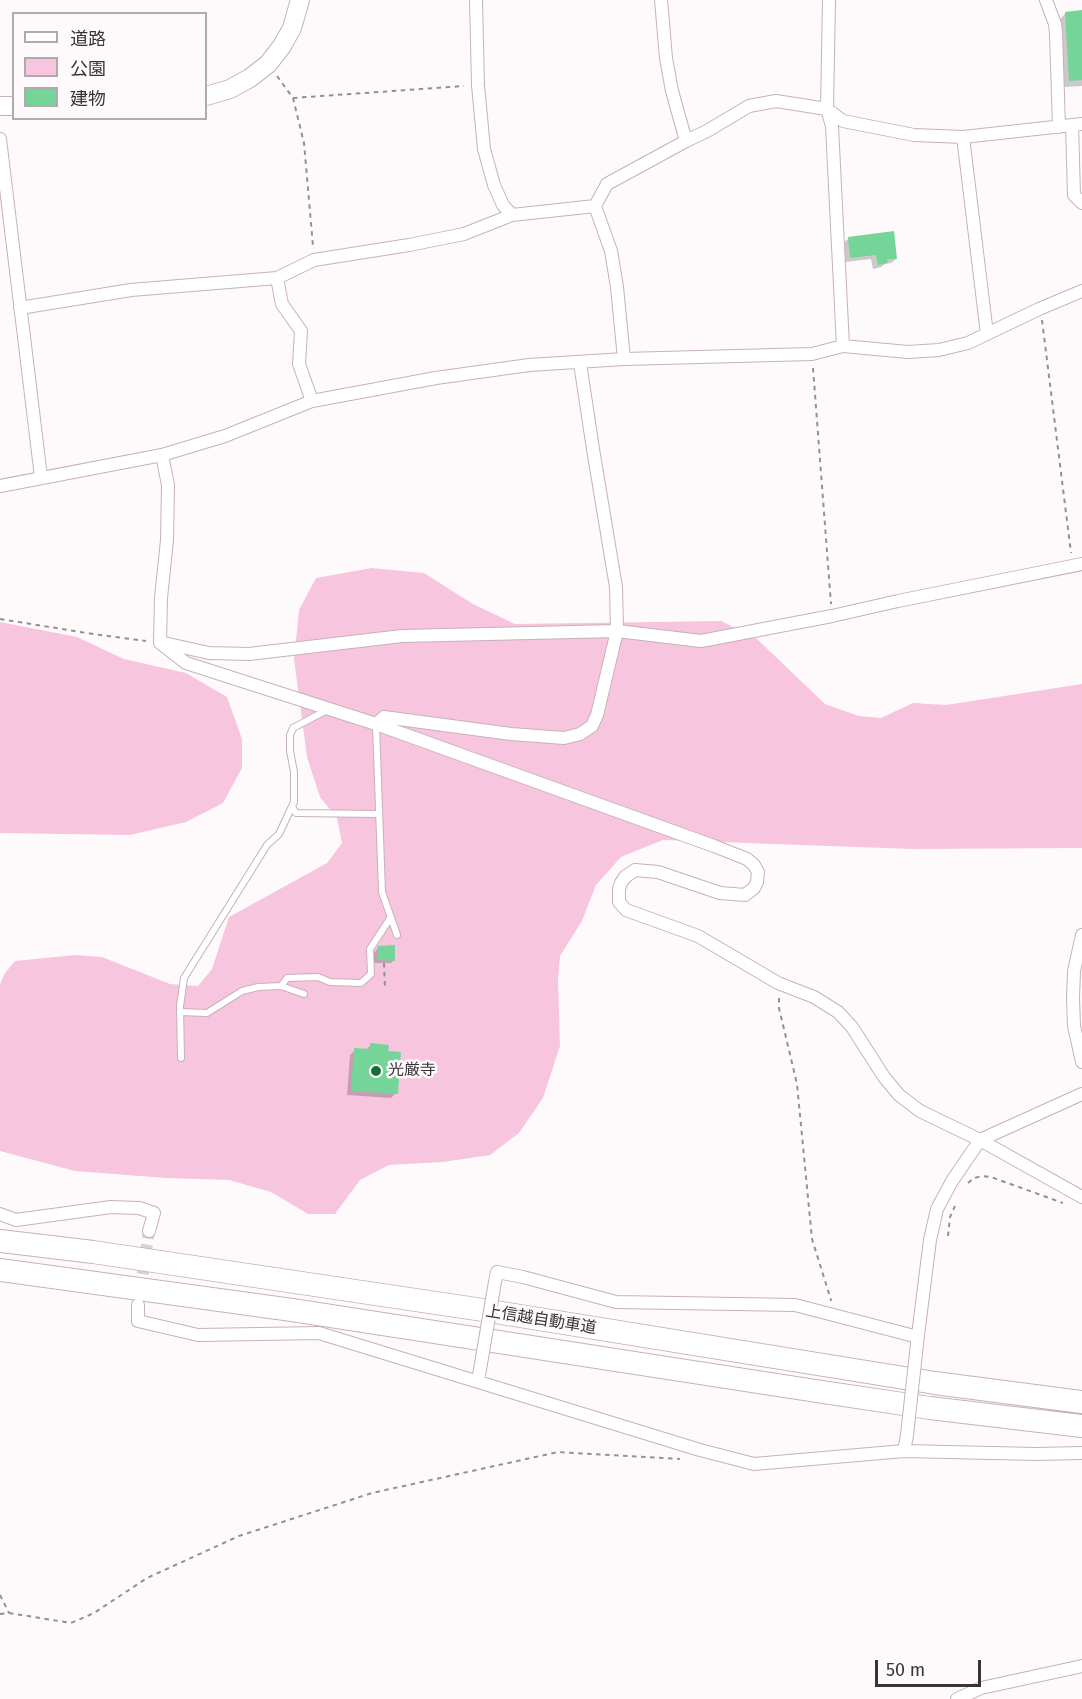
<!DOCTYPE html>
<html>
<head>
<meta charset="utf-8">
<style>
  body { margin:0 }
  #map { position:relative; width:1082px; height:1699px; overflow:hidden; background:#fefafc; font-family:"Fira Sans","Noto Sans JP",sans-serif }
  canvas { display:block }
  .legend { position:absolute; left:12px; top:12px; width:195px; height:108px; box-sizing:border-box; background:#fefafc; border:2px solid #b0aaad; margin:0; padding:8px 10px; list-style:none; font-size:18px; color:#3a3236 }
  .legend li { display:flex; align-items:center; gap:12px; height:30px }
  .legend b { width:30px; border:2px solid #b0aaad }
  .scale { position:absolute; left:875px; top:1660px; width:106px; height:27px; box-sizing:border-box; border:3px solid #3a3236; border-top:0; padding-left:8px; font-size:18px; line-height:21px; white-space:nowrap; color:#3a3236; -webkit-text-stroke:4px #fefafc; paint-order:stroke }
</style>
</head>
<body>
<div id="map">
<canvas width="1082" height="1699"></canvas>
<ul class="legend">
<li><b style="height:8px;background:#fff"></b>道路</li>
<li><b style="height:16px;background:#f8c5df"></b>公園</li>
<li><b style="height:16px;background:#75d497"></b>建物</li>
</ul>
<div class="scale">50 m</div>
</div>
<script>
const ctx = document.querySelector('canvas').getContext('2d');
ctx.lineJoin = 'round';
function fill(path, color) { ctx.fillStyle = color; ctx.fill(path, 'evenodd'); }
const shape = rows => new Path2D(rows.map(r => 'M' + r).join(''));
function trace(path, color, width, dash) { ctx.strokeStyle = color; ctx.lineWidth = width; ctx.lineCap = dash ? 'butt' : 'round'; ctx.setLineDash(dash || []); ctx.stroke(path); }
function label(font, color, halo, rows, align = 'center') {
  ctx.font = font + ' "Fira Sans","Noto Sans JP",sans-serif'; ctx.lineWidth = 5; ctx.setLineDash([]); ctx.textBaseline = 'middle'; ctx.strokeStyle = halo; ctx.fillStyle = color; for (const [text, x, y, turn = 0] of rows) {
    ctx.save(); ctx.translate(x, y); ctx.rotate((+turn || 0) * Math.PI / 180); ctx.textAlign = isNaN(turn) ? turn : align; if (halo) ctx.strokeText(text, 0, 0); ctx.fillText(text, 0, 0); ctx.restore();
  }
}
fill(shape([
  [372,568,424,573,473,604,515,624,721,621,756,638,825,704,859,716,881,718,913,703,946,705,1082,684,1082,848,913,849,663,840,621,857,596,885,582,921,560,956,558,980,560,1046,543,1098,519,1133,490,1155,443,1162,389,1165,360,1180,335,1214,308,1214,271,1192,229,1180,166,1178,75,1171,0,1151,0,984,5,973,15,961,75,955,102,957,170,984,198,986,212,969,229,917,327,863,342,843,337,818,320,797,307,757,294,659,299,610,316,578],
  [0,622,77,637,124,659,186,673,227,697,242,739,242,768,223,803,186,822,130,835,0,833]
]), '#f8c5df');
fill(shape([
  [1082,12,1082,86,1063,87,1059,20,1066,13],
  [848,239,896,259,891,263,885,264,881,267,873,269,871,259,845,262,843,243],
  [379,947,394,960,391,963,374,963,374,953],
  [371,1045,387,1052,396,1093,391,1098,347,1095,350,1055,355,1050,366,1050]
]), '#0003');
fill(shape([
  [1082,10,1082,80,1069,81,1065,12],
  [894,231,897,259,887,259,888,263,878,265,876,255,850,258,848,237],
  [395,945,395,961,377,960,377,949,378,946],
  [370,1043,389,1045,388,1051,401,1052,398,1094,351,1091,354,1048,370,1049]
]), '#75d497');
trace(shape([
  [140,1292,149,1231]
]), '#d7d2d4', 12, [12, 6]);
const lane = shape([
  [376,725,382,892,397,935],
  [292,807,296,813,379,814],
  [281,986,287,978,318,977,330,982,361,983,371,974,370,949,391,917],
  [180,1012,207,1013,242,991,258,987,281,986,304,994],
  [181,1058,180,1006,184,978,267,845,279,834,294,802,294,772,290,751,290,735,293,728,327,710]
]);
const street = shape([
  [476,0,478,85,484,149,494,185,503,205,512,215],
  [661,0,666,58,672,91,686,141],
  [829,0,827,109,832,126,843,346],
  [1046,0,1055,24,1056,33,1059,127],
  [1072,125,1074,195,1082,203],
  [963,137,987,334],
  [0,139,41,477],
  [277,278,282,304,301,331,299,364,312,401],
  [20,308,131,290,277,278,314,260,409,245,464,234,512,215,595,206],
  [624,359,617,287,611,251,595,206,607,184,686,141,707,131,749,106,776,101,827,109,843,121,914,135,963,137,1082,124],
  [0,486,162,455,225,436,312,401,436,378,529,365,624,359,812,354,843,346,908,352,939,350,968,343,1039,309,1082,291],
  [160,643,186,663,376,724,714,846,747,859,754,865,758,872,757,882,754,888,745,895,720,893,658,872,635,870,625,877,621,883,619,889,619,902,626,910,698,936,778,983,814,997,838,1012,852,1027,884,1077,899,1095,920,1111,980,1140,1082,1197],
  [160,643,161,598,167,540,168,485,162,455],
  [164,643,209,653,249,654,402,636,617,631,701,641,832,616,898,601,1082,564],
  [376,724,384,717,511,734,564,738,580,734,592,726,597,715,617,631,616,587,593,449,580,363],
  [1082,935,1074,971,1073,998,1074,1026,1082,1062],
  [0,1214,16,1220,111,1207,139,1208,154,1213,149,1231],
  [495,1282,497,1272,523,1277,616,1302,795,1305,918,1337],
  [138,1305,138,1321,198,1335,319,1333,700,1450,754,1464,904,1451,907,1435],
  [917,1343,930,1240,937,1209,952,1181,980,1140,1082,1094],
  [904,1451,1036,1454,1082,1453],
  [957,1699,981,1688,1082,1666]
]);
const secondary = shape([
  [206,96,230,89,250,78,268,64,282,46,292,28,300,0],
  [0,106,14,106]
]);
const highway = shape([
  [0,1241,93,1252,483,1310,935,1383,1082,1402],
  [0,1270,292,1310,816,1391,930,1408,1082,1426]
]);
trace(lane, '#c6b1bb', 8);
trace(street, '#c6b1bb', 14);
trace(secondary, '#c6b1bb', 20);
trace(highway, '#c6b1bb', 24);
trace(shape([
  [277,76,293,98,304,143,313,246],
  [293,98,464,86],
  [1042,320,1071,553],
  [813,368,831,604],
  [0,619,93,634,146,641],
  [384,963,385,990],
  [779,998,779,1008,797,1084,812,1239,831,1300,830,1300],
  [968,1183,974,1178,982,1176,991,1177,1063,1203],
  [948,1236,950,1217,955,1206],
  [0,1595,9,1613],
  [0,1614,9,1613,71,1623,94,1613,147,1578,239,1536,372,1493,558,1452,680,1459]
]), '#968f92', 2, [4.5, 4.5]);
trace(lane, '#fff', 6);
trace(street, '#fff', 12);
trace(secondary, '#fff', 18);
trace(highway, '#fff', 22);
const streetBridge = shape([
  [479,1375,495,1282],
  [907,1435,917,1344]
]);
trace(streetBridge, '#c6b1bb', 14, []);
trace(streetBridge, '#fff', 12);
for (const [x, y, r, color] of [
  [376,1071,6,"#176c3e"]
]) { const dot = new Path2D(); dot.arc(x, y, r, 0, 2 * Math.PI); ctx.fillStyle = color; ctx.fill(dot); trace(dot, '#fefafc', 2); }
label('16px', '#3a3236', '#fefafc', [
  ["光厳寺",388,1071]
], 'left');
label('16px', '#3a3236', '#fefafc', [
  ["上信越自動車道",541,1320,9]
]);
</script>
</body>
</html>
